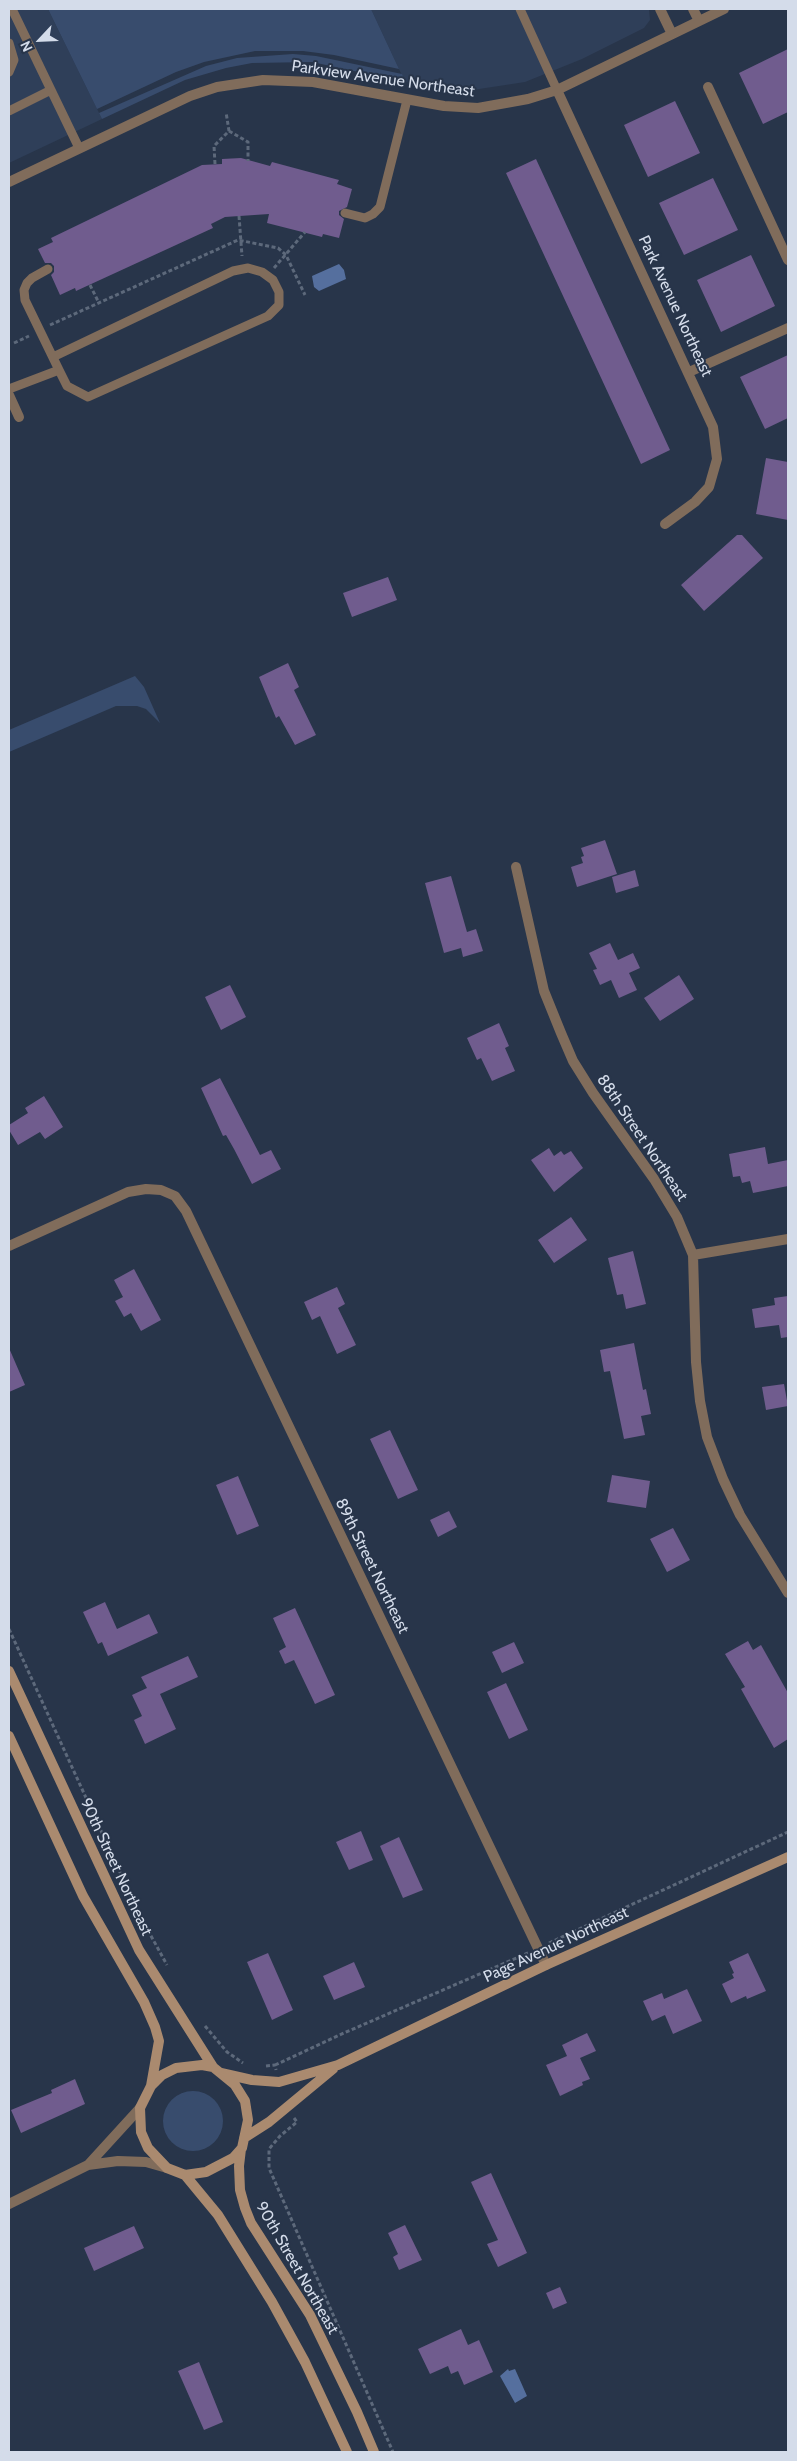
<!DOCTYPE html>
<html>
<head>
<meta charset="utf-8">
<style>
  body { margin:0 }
  #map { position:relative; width:797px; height:2461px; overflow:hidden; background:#28354a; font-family:Cabin,sans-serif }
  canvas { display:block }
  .frame { position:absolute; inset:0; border:10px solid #d4dcea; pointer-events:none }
  .north { position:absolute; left:15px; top:15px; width:50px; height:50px; -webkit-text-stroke:4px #28354a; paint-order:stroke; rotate:245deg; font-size:14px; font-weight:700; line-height:20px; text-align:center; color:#d4dcea }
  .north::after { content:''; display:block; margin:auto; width:18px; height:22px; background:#d4dcea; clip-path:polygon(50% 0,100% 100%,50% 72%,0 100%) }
</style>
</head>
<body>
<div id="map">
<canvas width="797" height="2461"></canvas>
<div class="frame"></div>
<div class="north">N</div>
</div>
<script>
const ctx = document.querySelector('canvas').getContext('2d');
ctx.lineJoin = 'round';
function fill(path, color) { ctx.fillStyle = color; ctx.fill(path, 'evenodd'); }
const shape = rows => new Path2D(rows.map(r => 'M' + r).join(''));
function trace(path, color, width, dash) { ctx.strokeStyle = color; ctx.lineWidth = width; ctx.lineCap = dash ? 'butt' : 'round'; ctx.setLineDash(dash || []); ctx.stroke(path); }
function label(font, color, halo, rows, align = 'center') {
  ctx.font = font + ' Cabin,sans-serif'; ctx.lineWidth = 4; ctx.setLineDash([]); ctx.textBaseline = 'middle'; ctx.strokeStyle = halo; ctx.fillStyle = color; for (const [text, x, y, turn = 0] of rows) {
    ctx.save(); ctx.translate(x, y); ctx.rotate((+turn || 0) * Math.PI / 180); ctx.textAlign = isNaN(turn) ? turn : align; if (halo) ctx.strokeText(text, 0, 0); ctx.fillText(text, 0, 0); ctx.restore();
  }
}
fill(shape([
  [9,9,48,9,102,119,9,163],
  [371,9,649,9,650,20,644,28,582,59,525,82,466,91,405,82]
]), '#2f3f59');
fill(shape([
  [48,9,371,9,399,69,334,55,303,51,255,51,204,62,176,72,97,109],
  [293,54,316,56,402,74,405,82,312,62,252,63,226,68,185,80,102,119,99,113,206,66,237,58],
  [135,676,144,687,160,723,146,709,137,706,116,706,9,752,9,730],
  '163 2121a30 30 0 1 1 60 0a30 30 0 1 1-60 0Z'
]), '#384c6d');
fill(shape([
  [339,264,344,270,346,279,319,291,314,287,312,276],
  [508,2369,509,2371,515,2369,527,2396,515,2403,500,2376]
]), '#556f9e');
fill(shape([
  [788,49,788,112,763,124,739,73],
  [675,101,700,153,648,177,624,125],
  [241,158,270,166,272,162,339,180,337,184,352,189,347,207,339,211,339,215,344,219,339,238,323,234,322,237,267,223,269,214,225,217,211,224,213,228,76,291,75,288,60,295,51,275,54,272,54,266,51,263,45,263,38,249,53,242,51,238,202,165,222,164,222,159],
  [536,159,670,450,641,464,506,173],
  [713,178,738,230,684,255,659,203],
  [751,255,775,306,721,332,697,280],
  [788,355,788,418,765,429,740,377],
  [766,458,788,462,788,520,756,514],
  [737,535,742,535,763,558,704,611,681,585],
  [388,577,397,600,352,617,343,593],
  [288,663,299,687,294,690,316,735,295,745,279,716,276,718,259,677],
  [605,840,617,874,577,887,571,867,583,863,581,857,584,856,581,848],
  [635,870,639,886,616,893,612,877],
  [451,876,467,932,476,929,483,951,463,957,461,948,444,953,425,883],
  [610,943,618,960,633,953,640,968,629,973,637,990,619,998,611,980,600,985,593,970,597,969,589,953],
  [679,975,694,999,660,1021,644,998],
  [230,985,246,1017,221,1030,205,997],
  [499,1023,509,1046,505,1048,515,1071,492,1081,481,1058,477,1060,467,1038],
  [220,1078,260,1155,271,1150,281,1169,252,1184,234,1149,226,1135,223,1136,201,1088],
  [44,1096,63,1127,45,1139,40,1132,18,1145,9,1130,9,1125,28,1113,25,1108],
  [765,1147,768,1164,788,1160,788,1186,753,1193,750,1181,742,1183,740,1176,733,1177,729,1154],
  [549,1148,554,1156,561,1151,564,1155,571,1151,583,1168,554,1192,531,1160],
  [571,1217,587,1240,554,1263,538,1240],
  [633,1251,646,1304,626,1309,623,1294,617,1295,608,1258],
  [134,1269,161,1320,141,1331,131,1313,124,1317,115,1301,123,1297,114,1280],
  [337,1287,345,1304,338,1308,356,1345,337,1354,320,1316,312,1320,304,1302],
  [788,1296,788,1337,781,1338,779,1325,755,1328,752,1309,775,1305,774,1298],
  [634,1343,643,1390,646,1389,651,1414,641,1416,645,1435,624,1439,610,1371,604,1372,600,1350],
  [9,1348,25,1385,9,1392],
  [784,1384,788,1406,766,1410,762,1387],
  [390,1430,418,1490,398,1499,370,1439],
  [612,1475,650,1481,646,1508,607,1502],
  [238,1476,259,1526,237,1535,216,1485],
  [449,1511,457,1527,438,1537,430,1520],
  [673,1528,690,1560,667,1572,650,1539],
  [105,1602,117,1629,149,1614,158,1633,108,1656,102,1642,98,1644,83,1612],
  [295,1608,335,1695,315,1704,294,1660,285,1664,279,1651,286,1647,273,1618],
  [748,1641,753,1650,761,1645,788,1693,788,1739,774,1748,741,1689,745,1687,725,1654],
  [514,1642,524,1663,502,1673,492,1652],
  [188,1656,198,1677,160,1694,176,1729,145,1744,134,1720,142,1716,132,1695,147,1688,141,1677],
  [506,1683,528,1730,509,1739,487,1692],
  [361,1831,373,1860,349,1870,336,1842],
  [399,1837,423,1890,403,1898,380,1846],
  [268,1953,293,2010,272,2020,247,1962],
  [748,1953,766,1991,747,1999,746,1996,731,2003,722,1984,734,1978,732,1974,734,1973,729,1962],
  [354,1962,365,1987,334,2000,323,1976],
  [687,1989,702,2021,673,2034,665,2015,652,2021,643,2001,662,1993,664,1999],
  [587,2033,596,2051,580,2058,590,2079,582,2082,583,2085,560,2096,546,2065,567,2056,562,2045],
  [75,2079,85,2104,21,2133,11,2110,52,2093,51,2090],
  [491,2173,527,2253,498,2267,487,2244,498,2240,471,2182],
  [405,2225,422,2260,399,2270,393,2257,398,2254,388,2233],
  [134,2226,144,2248,94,2271,84,2248],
  [560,2287,567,2303,553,2309,546,2293],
  [461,2329,468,2345,479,2340,493,2372,464,2385,458,2371,451,2374,448,2366,430,2374,418,2349],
  [199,2362,223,2422,204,2430,178,2371]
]), '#705c8e');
trace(shape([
  [229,131,248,142,248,161],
  [215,164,214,146,229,131,226,112],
  [239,216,242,256],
  [274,268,305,232],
  [90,285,99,303],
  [50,325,238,240,278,248,286,255,305,295],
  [14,343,29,336],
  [9,1629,139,1914,167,1965],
  [549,1943,788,1832],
  [205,2026,227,2052,243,2063],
  [275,2065,344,2033,528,1953],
  [266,2066,275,2065,276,2070],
  [294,2118,297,2122,280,2136,269,2149,269,2168,393,2452]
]), '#5d697b', 3, [4, 2.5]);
trace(shape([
  [520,9,557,90],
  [9,43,14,60,9,72],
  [51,90,79,148],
  [9,111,51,90,12,9],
  [345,213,365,218,373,214,380,207,407,100],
  [48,269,32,278,27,283,24,290,25,300,59,370,67,386,88,397,268,316,279,305,279,292,273,280,262,272,248,268,233,271,53,357],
  [9,389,59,370]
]), '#806c5b', 9);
trace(shape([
  [660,9,672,34],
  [693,9,699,21],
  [708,87,788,260],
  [557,90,713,427,717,459,709,487,695,502,665,524],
  [9,182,190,96,217,87,263,80,313,82,444,106,478,108,528,99,557,90,724,9],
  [689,372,788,328],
  [9,395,19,417],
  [516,867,544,991,561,1033,573,1061,593,1093,654,1179,677,1217,693,1255,696,1362,700,1401,707,1437,723,1479,740,1515,788,1593],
  [9,1246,128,1192,146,1189,161,1190,175,1196,186,1211,546,1965],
  [693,1255,788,1239],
  [88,2165,140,2108],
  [9,2204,88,2165,118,2161,146,2162,167,2168]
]), '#806c5b', 10);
trace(shape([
  [9,1671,139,1950,213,2067],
  [9,1736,83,1896,144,2002,155,2027,159,2041,151,2086],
  [202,2065,213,2067,235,2085,245,2101,248,2120,242,2148,233,2158,206,2172,185,2175,167,2168,148,2148,141,2132,140,2108,151,2086,162,2075,176,2068,202,2065],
  [221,2073,252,2080,279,2082,338,2065,546,1965,788,1857],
  [244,2138,269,2122,333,2069],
  [241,2149,239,2166,240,2190,245,2208,251,2223,310,2315,357,2412,374,2452],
  [185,2175,218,2215,272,2302,305,2362,347,2452]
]), '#aa8a6f', 10);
label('16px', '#d4dcea', '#28354a', [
  ["Parkview Avenue Northeast",383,79,8],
  ["Park Avenue Northeast",675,306,65],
  ["88th Street Northeast",642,1138,56],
  ["89th Street Northeast",372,1566,64],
  ["90th Street Northeast",116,1867,65],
  ["Page Avenue Northeast",556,1945,-25],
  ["90th Street Northeast",297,2268,60]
]);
</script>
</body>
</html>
